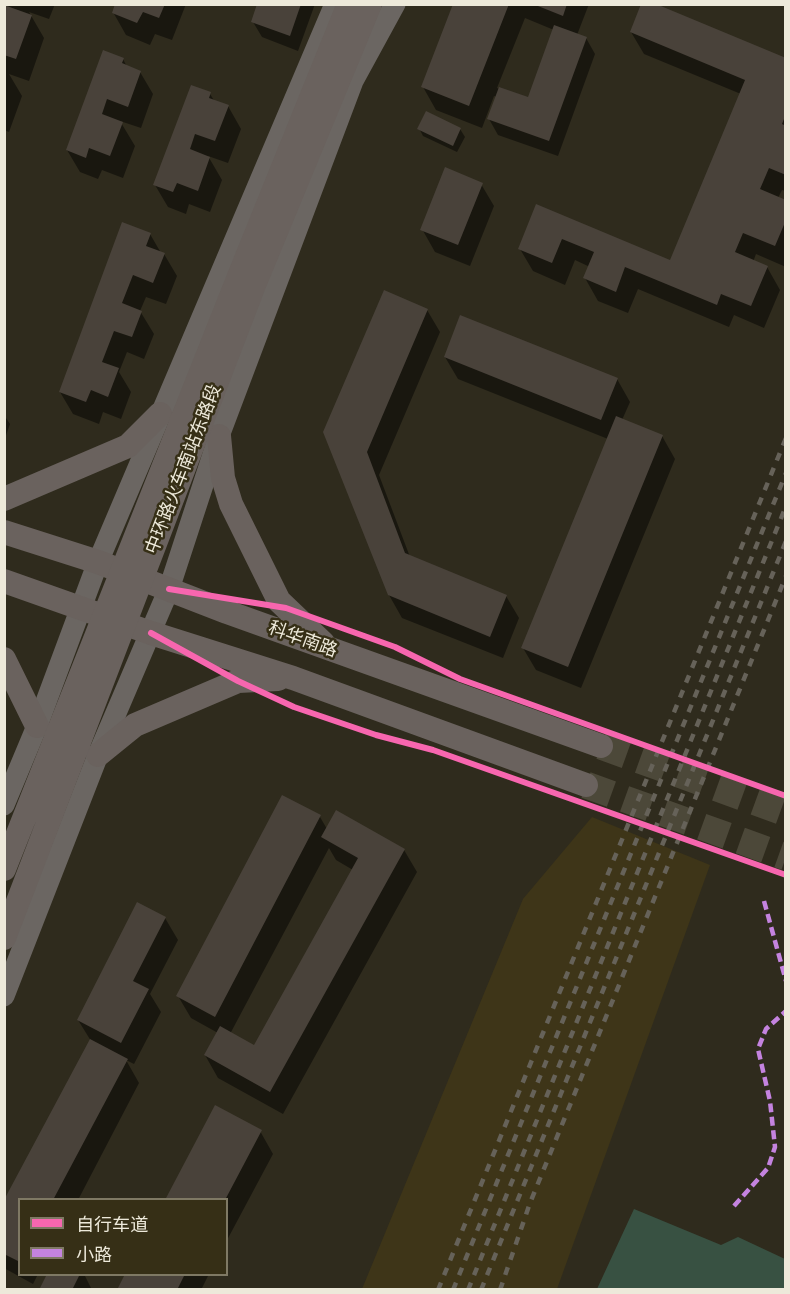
<!DOCTYPE html>
<html>
<head>
<meta charset="utf-8">
<style>
  body { margin:0 }
  #map { position:relative; width:790px; height:1294px; overflow:hidden; background:#2f2b1d; font-family:Commissioner,"Noto Sans SC",sans-serif }
  canvas { display:block }
  .frame { position:absolute; inset:0; border:6px solid #ede9da; pointer-events:none }
  .legend { position:absolute; left:18px; top:1198px; width:210px; height:78px; box-sizing:border-box; background:#362f16; border:2px solid #7f7964; margin:0; padding:8px 10px; list-style:none; font-size:18px; color:#ede9da }
  .legend li { display:flex; align-items:center; gap:12px; height:30px }
  .legend b { width:30px; border:2px solid #7f7964 }
</style>
</head>
<body>
<div id="map">
<canvas width="790" height="1294"></canvas>
<div class="frame"></div>
<ul class="legend">
<li><b style="height:8px;background:#f766af"></b>自行车道</li>
<li><b style="height:8px;background:#c483df"></b>小路</li>
</ul>
</div>
<script>
const ctx = document.querySelector('canvas').getContext('2d');
ctx.lineJoin = 'round';
function fill(path, color) { ctx.fillStyle = color; ctx.fill(path, 'evenodd'); }
const shape = rows => new Path2D(rows.map(r => 'M' + r).join(''));
function trace(path, color, width, dash) { ctx.strokeStyle = color; ctx.lineWidth = width; ctx.lineCap = dash ? 'butt' : 'round'; ctx.setLineDash(dash || []); ctx.stroke(path); }
function label(font, color, halo, rows, align = 'center') {
  ctx.font = font + ' Commissioner,"Noto Sans SC",sans-serif'; ctx.lineWidth = 5; ctx.setLineDash([]); ctx.textBaseline = 'middle'; ctx.strokeStyle = halo; ctx.fillStyle = color; for (const [text, x, y, turn = 0] of rows) {
    ctx.save(); ctx.translate(x, y); ctx.rotate((+turn || 0) * Math.PI / 180); ctx.textAlign = isNaN(turn) ? turn : align; if (halo) ctx.strokeText(text, 0, 0); ctx.fillText(text, 0, 0); ctx.restore();
  }
}
fill(shape([
  [592,817,710,865,557,1289,362,1289,523,899]
]), '#3e3518');
fill(shape([
  [634,1209,721,1245,738,1237,785,1259,785,1289,597,1289]
]), '#385142');
fill(shape([
  [4,4,55,4,49,19,29,12,44,38,29,81,9,74,22,96,9,132,4,130],
  [116,4,186,4,172,40,155,34,150,45,126,35,113,12],
  [259,4,315,4,298,51,262,37,253,22],
  [455,4,589,4,577,35,586,38,595,54,558,156,498,135,489,119,497,97,494,96,482,128,436,110,423,87],
  [525,18,554,30,529,99,497,88],
  [631,32,786,60,786,191,782,190,778,198,786,201,786,267,756,254,753,262,767,267,780,290,764,328,734,315,729,327,638,289,628,313,598,301,585,278,590,267,575,260,565,285,533,271,520,249,537,206,671,262,741,94,644,54],
  [123,59,127,67,140,72,153,94,141,128,120,121,135,146,123,178,102,170,98,179,80,172,67,150],
  [210,94,215,102,228,106,241,129,228,163,208,156,222,180,210,212,189,204,186,214,168,207,155,185],
  [419,128,460,129,465,137,457,152,423,136],
  [481,184,494,206,470,266,435,252,422,229],
  [150,234,161,253,164,254,177,276,166,304,146,297,140,311,154,334,144,359,127,352,119,372,131,392,121,419,103,412,99,424,73,414,60,392],
  [427,310,440,332,379,475,410,557,506,596,519,618,503,658,402,618,389,595,325,432],
  [445,357,617,379,630,402,622,420,662,436,675,459,581,688,536,670,523,648,608,439,458,379],
  [4,415,10,424,4,441],
  [283,797,320,817,327,829,404,850,417,872,283,1114,218,1078,205,1055,218,1033,191,1018,178,996],
  [329,848,336,860,353,870,254,1047,230,1034],
  [165,918,178,940,150,994,161,1012,134,1064,126,1060,139,1083,78,1200,20,1200,20,1274,38,1274,33,1284,4,1268,4,1203,91,1041,78,1020],
  [260,1131,273,1154,226,1242,226,1200,166,1200],
  [49,1274,84,1274,92,1290,40,1290],
  [127,1274,209,1274,201,1290,119,1290]
]), '#0007');
fill(shape([
  [115,4,165,4,159,18,143,12,137,23,112,13],
  [257,4,301,4,290,36,251,22],
  [453,4,509,4,469,106,421,87],
  [533,4,567,4,563,16],
  [641,4,656,4,786,58,786,114,782,124,786,126,786,175,769,168,760,189,786,200,786,220,775,246,743,233,735,252,768,266,751,306,721,294,717,305,625,267,616,292,583,278,594,252,562,239,552,263,518,249,536,204,670,260,745,80,630,32],
  [4,5,32,15,16,59,4,55],
  [554,25,587,37,549,141,487,119,499,87,528,97],
  [103,50,124,58,122,63,141,71,128,107,107,99,102,114,123,122,110,156,89,148,86,158,66,150],
  [191,85,211,92,209,98,229,105,215,141,195,134,190,149,210,157,198,191,177,183,173,192,153,185],
  [426,111,461,128,453,146,417,129],
  [445,167,483,183,458,245,420,230],
  [122,222,151,233,146,246,165,253,153,283,133,275,122,303,142,311,132,337,114,331,102,362,119,368,108,397,91,390,86,402,59,392],
  [384,290,428,309,367,452,405,553,507,595,490,637,388,595,323,432],
  [460,315,618,378,601,420,444,357],
  [616,416,663,435,568,667,521,648],
  [282,795,321,815,215,1017,176,996],
  [336,810,405,849,270,1092,204,1055,220,1026,254,1045,358,858,321,837],
  [137,902,166,917,133,981,149,989,121,1043,77,1020],
  [90,1039,128,1059,53,1200,20,1200,20,1262,4,1254,4,1200],
  [215,1105,262,1130,225,1200,165,1200],
  [47,1274,80,1274,72,1290,39,1290],
  [125,1274,185,1274,177,1290,117,1290]
]), '#49423a');
trace(shape([
  [601,746,786,813],
  [586,785,786,857]
]), '#4c4839', 27, [27, 14]);
trace(shape([
  [4,805,37,726,98,562,335,4],
  [4,996,98,755,169,589,219,436,353,81,395,4]
]), '#6b6662', 21);
trace(shape([
  [219,436,223,478,231,504,279,601,323,643],
  [4,499,128,446,160,414],
  [4,532,98,562,227,612,601,746],
  [4,581,151,633,293,678,586,785],
  [4,659,37,726],
  [98,755,135,725,238,681,278,679]
]), '#6a625e', 24);
trace(shape([
  [438,1290,786,438],
  [453,1290,786,473],
  [468,1290,786,506],
  [481,1290,786,541],
  [500,1290,530,1203,786,576]
]), '#666259', 4.5, [8, 8]);
trace(shape([
  [4,869,238,279,349,4],
  [4,938,254,285,370,4]
]), '#6a625e', 24);
trace(shape([
  [764,901,786,981],
  [734,1206,768,1168,775,1147,770,1101,758,1049,766,1029,786,1011]
]), '#c483df', 4.5, [9, 4.5]);
trace(shape([
  [169,589,286,608,395,647,460,679,786,796],
  [151,633,238,681,294,707,376,735,433,750,786,875]
]), '#f766af', 6);
label('18px', '#ede9da', '#362f16', [
  ["中环路火车南站东路段",183,469,-69],
  ["科华南路",303,639,20]
]);
</script>
</body>
</html>
